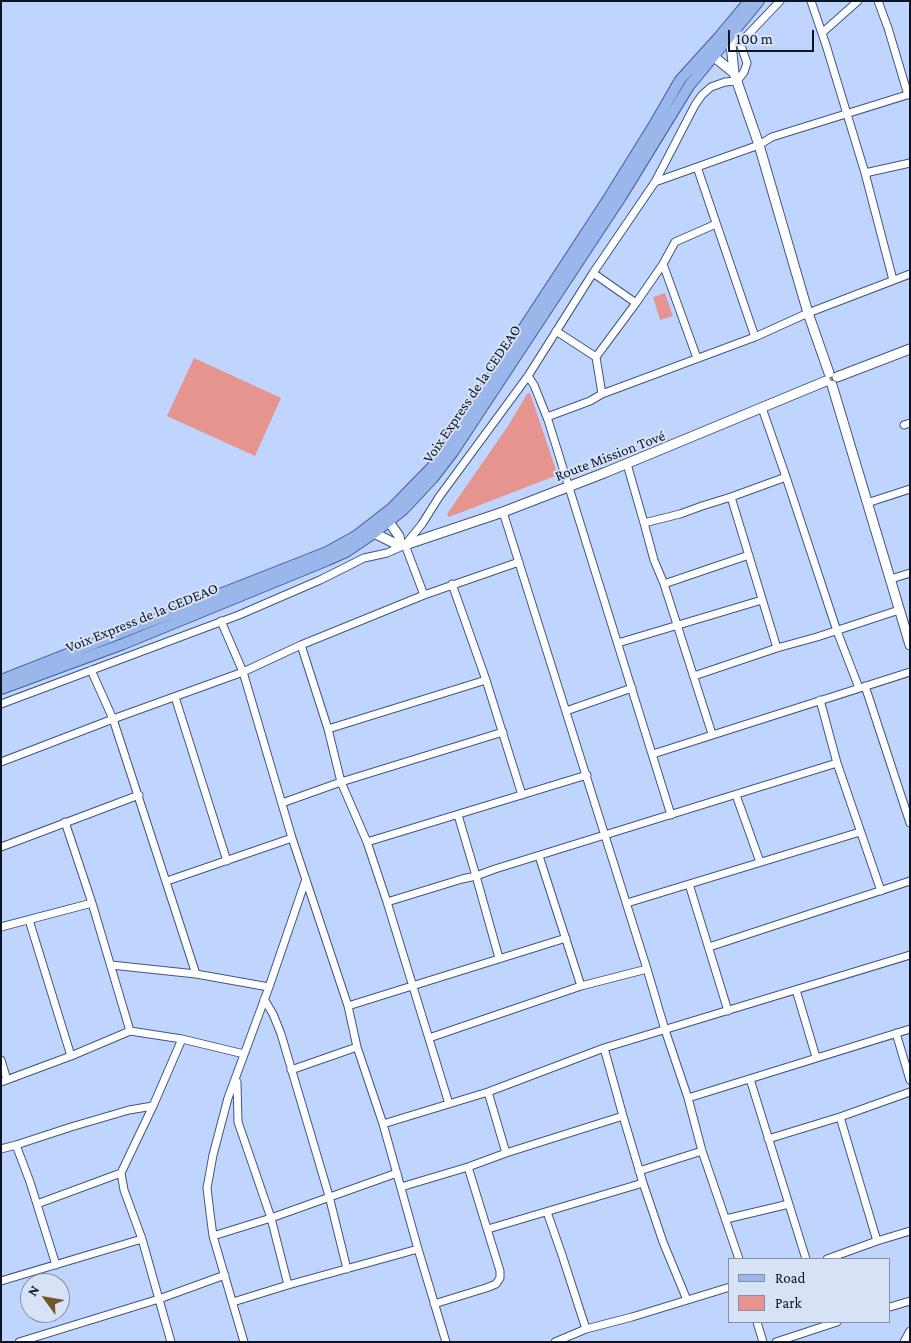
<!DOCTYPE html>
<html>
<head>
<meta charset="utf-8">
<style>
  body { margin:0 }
  #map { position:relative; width:911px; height:1343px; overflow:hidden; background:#bfd5fe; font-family:"Crimson Pro",serif }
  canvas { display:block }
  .frame { position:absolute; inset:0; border:2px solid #0b1526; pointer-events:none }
  .legend { position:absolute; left:728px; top:1258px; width:162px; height:65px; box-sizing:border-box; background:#d7e2f7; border:1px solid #8590a3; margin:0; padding:6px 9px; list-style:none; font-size:15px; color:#0b1526 }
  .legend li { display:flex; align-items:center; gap:10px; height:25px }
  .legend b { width:25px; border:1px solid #8590a3 }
  .north { position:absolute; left:20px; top:1273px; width:50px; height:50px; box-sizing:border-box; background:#d7e2f7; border:1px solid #8590a3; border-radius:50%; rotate:302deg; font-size:14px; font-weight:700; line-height:20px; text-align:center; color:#0b1526 }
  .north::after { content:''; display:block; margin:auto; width:18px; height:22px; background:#6f5727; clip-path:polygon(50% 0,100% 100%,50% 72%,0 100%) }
  .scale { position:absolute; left:728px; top:30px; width:86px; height:22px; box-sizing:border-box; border:2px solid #0b1526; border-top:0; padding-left:6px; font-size:15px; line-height:18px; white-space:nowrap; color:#0b1526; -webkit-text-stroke:4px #d7e2f7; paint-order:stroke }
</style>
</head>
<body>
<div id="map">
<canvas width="911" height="1343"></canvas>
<div class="frame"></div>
<ul class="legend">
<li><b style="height:6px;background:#9ab6eb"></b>Road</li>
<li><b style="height:14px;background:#e59490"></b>Park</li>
</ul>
<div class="north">N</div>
<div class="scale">100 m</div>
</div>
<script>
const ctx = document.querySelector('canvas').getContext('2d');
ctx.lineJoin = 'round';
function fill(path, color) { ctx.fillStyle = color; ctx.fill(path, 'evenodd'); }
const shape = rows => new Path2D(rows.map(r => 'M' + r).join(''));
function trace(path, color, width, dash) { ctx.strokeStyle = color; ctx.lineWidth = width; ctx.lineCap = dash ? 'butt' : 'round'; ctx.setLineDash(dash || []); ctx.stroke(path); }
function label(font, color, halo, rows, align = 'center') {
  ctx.font = font + ' "Crimson Pro",serif'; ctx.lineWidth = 4; ctx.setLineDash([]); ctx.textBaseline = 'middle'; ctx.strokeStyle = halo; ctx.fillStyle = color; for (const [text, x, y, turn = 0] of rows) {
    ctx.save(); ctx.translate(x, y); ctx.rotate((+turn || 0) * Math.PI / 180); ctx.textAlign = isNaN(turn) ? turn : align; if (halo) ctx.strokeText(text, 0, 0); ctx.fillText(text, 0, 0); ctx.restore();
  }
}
fill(shape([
  [665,293,673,316,660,320,653,297],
  [194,358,281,398,255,456,167,416],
  [530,393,557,473,555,476,449,517,447,514,508,426,527,394]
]), '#e59490');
const minor = shape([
  [811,1,826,45,865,173,893,280],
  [878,1,888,28,908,95],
  [822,33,858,1],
  [697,167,755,337],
  [865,173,910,163],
  [655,182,759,145,772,137,910,94],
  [663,264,697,358],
  [593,273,636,303],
  [556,331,596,357,602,394],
  [596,357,636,303,663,264,675,242,716,224],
  [528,376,534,385,548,420,671,815],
  [762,408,786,477,837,631,859,688],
  [547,417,590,401,602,394,755,337,808,313,910,274],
  [904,425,910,423],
  [627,464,644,523,654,560,664,584],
  [867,503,910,489],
  [503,512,647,969,665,1030,688,1098,910,1029],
  [644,523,680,514,702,506,731,497],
  [405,545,424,595],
  [891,579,910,573],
  [452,584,486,680,522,795],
  [221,621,243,672,292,838,348,1006,357,1047,383,1124,418,1249,446,1342],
  [618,643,762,600],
  [301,645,328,729,341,782,367,842,387,902,449,1104],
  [777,648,731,497,786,477],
  [91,670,113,719,196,974,269,987],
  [694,676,777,648,817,637,899,610],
  [865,686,910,823],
  [175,697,227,861],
  [820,700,837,763,881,891],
  [1,704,239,615,320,580,364,558,387,553,405,545,422,524,439,497,528,376,593,273,655,182,695,105,702,95,711,87,725,82,737,81,744,72,747,63,740,43,780,1],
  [566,711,632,688],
  [328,729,486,680],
  [712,734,664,584,749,555],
  [653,754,910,672],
  [1,762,113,719,243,672,301,645,424,595,519,562],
  [736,795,760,862],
  [282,803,341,782,503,732],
  [458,815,476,876,499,958],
  [65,822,92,903,130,1031],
  [367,842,587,775],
  [1,847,139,795],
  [539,856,581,986],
  [167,881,292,838],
  [689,884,728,1011],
  [387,902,462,879,476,876,495,869,837,763],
  [627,903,860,832],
  [29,920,71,1056],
  [1,927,92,903],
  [709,947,910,881],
  [111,965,196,974],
  [796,990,816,1057],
  [264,999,273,1014,281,1034,329,1196,347,1269],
  [348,1006,566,938],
  [896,1033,910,1080],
  [429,1038,581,986,647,969],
  [604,1048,623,1116,643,1183,663,1242,687,1300],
  [1,1060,7,1080],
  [291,1070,357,1047],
  [750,1079,806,1259],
  [1,1082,71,1056,130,1031,182,1039,244,1054],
  [237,1082,238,1122,271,1218,288,1285],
  [488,1092,506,1153],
  [688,1098,702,1151,739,1259],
  [840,1117,877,1241],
  [383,1124,488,1092,604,1048,910,955],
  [768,1139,840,1117,910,1092],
  [16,1145,71,1127,129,1110,153,1106],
  [1,1149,16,1145,30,1182,56,1265],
  [639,1171,702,1151],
  [401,1187,468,1167,506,1153,623,1116],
  [37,1204,121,1173],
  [547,1212,562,1255,586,1329],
  [726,1219,789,1204],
  [488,1229,643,1183],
  [213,1236,271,1218,397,1173],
  [827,1259,877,1241,910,1231],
  [1,1281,142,1239],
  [233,1302,288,1285,418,1249],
  [434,1304,486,1288,496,1284,500,1278,500,1271,468,1167],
  [890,1307,910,1301],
  [757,1322,763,1342],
  [19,1342,159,1299,225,1275],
  [171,1342,142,1239,124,1190,121,1173,153,1106,182,1039],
  [244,1342,213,1236,210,1213,207,1188,213,1155,228,1098,269,987,306,879],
  [555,1342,586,1329,632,1317,730,1287],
  [776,1342,837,1322],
  [904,1342,910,1331]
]);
const tertiary = shape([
  [734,32,731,44,734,73,759,145,808,313,829,373],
  [713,56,734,73],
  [837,377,910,349],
  [832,385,910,645],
  [389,522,399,536,400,543],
  [370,528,374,533,394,543,400,543,405,545,503,512,604,473,826,381]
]);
const primary = shape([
  [1,680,327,552,356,536,392,508,432,467,449,442,610,196,654,125,680,80,719,37,749,1],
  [1,689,123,644,328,560,346,552,374,533,404,509,433,478,453,452,621,197,689,86,759,1]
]);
trace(minor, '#3f5681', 9);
trace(tertiary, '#3f5681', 11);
trace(primary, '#3c5e9e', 12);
trace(minor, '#fff', 7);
trace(tertiary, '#fff', 9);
trace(primary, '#9ab6eb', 10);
label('15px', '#0b1526', '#d7e2f7', [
  ["Voix Express de la CEDEAO",472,394,-56],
  ["Route Mission Tové",610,456,-21],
  ["Voix Express de la CEDEAO",142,618,-22]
]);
</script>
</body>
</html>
